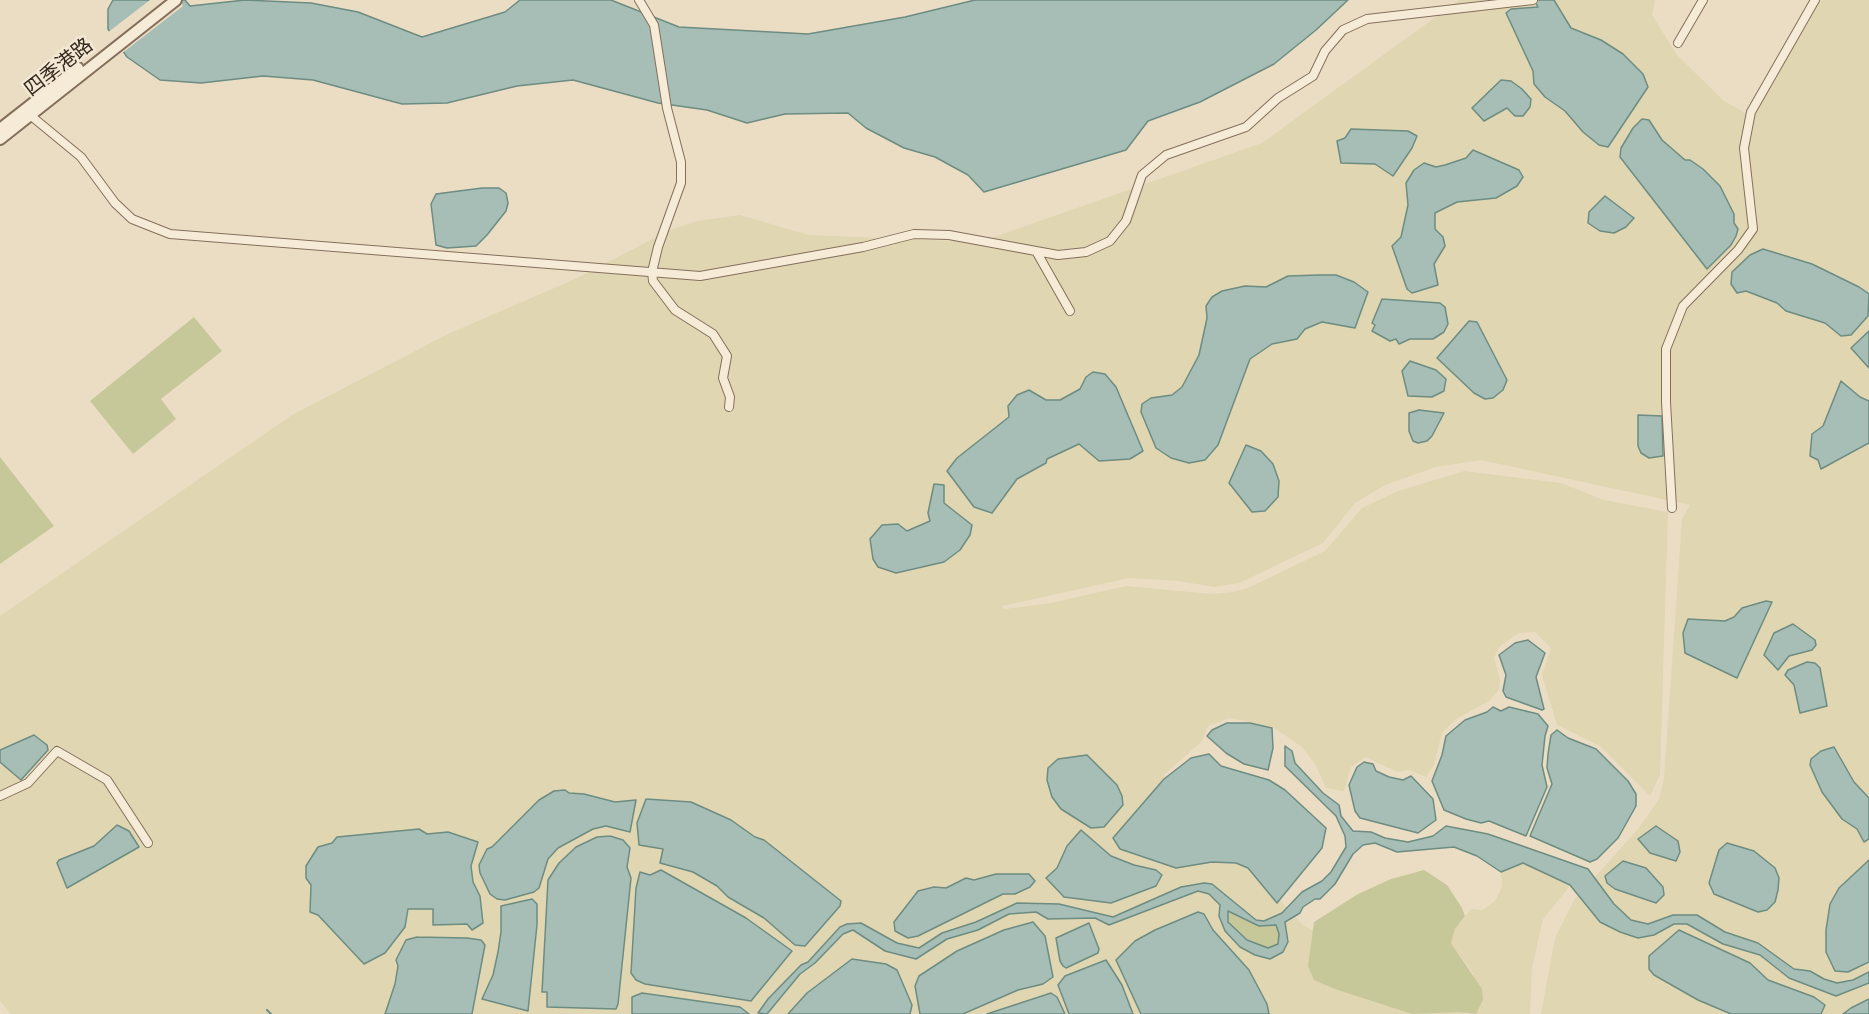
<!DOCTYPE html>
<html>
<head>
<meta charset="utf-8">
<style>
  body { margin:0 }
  canvas { display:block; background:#ebddc4 }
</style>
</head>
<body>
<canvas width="1869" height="1014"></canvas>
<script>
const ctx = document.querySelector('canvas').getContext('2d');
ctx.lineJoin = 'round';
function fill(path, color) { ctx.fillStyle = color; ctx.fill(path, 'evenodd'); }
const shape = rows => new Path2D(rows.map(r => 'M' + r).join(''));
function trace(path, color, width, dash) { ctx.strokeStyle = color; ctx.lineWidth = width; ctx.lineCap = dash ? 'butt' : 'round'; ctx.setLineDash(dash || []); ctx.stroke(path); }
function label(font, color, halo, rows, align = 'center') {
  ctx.font = font + ' Spectral,"Noto Sans SC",serif'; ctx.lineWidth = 5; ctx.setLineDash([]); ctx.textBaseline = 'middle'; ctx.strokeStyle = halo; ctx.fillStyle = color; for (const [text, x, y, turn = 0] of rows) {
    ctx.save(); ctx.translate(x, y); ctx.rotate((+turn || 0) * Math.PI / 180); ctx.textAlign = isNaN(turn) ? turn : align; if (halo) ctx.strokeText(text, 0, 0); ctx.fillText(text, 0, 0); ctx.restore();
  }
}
fill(shape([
  [1459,0,1655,0,1652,15,1677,55,1724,101,1753,117,1821,0,1869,0,1869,1014,1541,1014,1555,938,1574,900,1638,829,1659,799,1664,778,1682,519,1690,505,1481,460,1436,467,1385,485,1355,503,1323,543,1239,583,1214,587,1179,581,1129,578,1002,606,1005,609,1051,603,1126,586,1212,594,1233,592,1250,587,1325,551,1362,508,1398,491,1464,471,1561,483,1604,500,1668,512,1660,775,1650,796,1600,746,1557,725,1542,675,1551,648,1535,632,1519,633,1500,646,1494,658,1500,679,1499,690,1489,701,1456,719,1442,733,1434,765,1426,777,1409,770,1397,772,1366,757,1351,767,1344,791,1326,788,1315,764,1302,747,1273,727,1230,718,1208,726,1202,741,1163,776,1303,925,1466,1014,11,1014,0,1001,0,616,292,415,448,334,575,279,670,230,697,221,740,215,809,235,980,242,1262,143],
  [1523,863,1570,886,1543,919,1532,968,1530,1014,1476,1014,1483,1000,1472,972,1451,943,1455,929,1471,909,1482,910,1495,901,1502,887,1501,872]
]), '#e0d6b2');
fill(shape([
  [194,317,222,351,161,399,176,419,133,454,90,401],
  [0,457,54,526,0,564],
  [1424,870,1447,885,1462,908,1465,916,1455,929,1451,943,1482,989,1483,1000,1476,1014,1459,1012,1412,1014,1335,989,1314,980,1308,966,1314,922,1358,894,1391,879],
  [1228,910,1259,925,1276,925,1279,934,1278,944,1268,948,1247,940,1228,922]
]), '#c6c899');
const water = shape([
  [113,0,185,0,190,6,245,0,311,3,358,12,422,37,505,12,520,0,611,0,679,27,808,34,905,17,975,0,1348,0,1316,30,1274,64,1200,102,1148,121,1126,150,984,192,968,175,935,157,904,148,866,128,848,113,785,114,747,123,707,110,658,103,573,80,517,86,447,103,402,104,313,80,263,76,201,83,160,80,127,57,108,29,108,9,113,0],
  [1534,0,1554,0,1571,28,1601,40,1623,54,1643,74,1648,87,1608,147,1599,145,1583,132,1565,111,1545,97,1534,84,1533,71,1506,13,1511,9,1538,7,1534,0],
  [1501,80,1511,81,1522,89,1531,99,1530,107,1523,116,1515,116,1507,108,1484,121,1472,108,1501,80],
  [1642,119,1649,120,1662,140,1685,160,1690,160,1703,169,1720,186,1734,214,1734,223,1738,229,1736,236,1731,245,1707,269,1620,157,1621,148,1633,128,1642,119],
  [1351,129,1408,131,1417,136,1412,148,1393,176,1375,164,1341,163,1337,141,1345,138,1351,129],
  [1473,150,1519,170,1523,177,1517,186,1496,198,1457,202,1435,213,1435,229,1443,237,1445,246,1434,264,1438,285,1412,293,1407,289,1392,246,1401,237,1408,205,1406,183,1414,170,1424,163,1436,167,1445,165,1466,158,1473,150],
  [482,188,499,188,506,193,508,203,506,211,487,235,476,246,447,248,436,245,431,204,436,194,482,188],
  [1605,196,1634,218,1626,227,1614,233,1600,231,1588,223,1589,212,1605,196],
  [1763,249,1812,264,1859,287,1869,294,1868,316,1851,335,1841,336,1825,323,1786,311,1777,303,1746,291,1737,293,1731,284,1732,272,1750,255,1763,249],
  [1319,275,1336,275,1354,282,1368,292,1355,328,1322,322,1305,329,1297,339,1272,344,1250,359,1218,445,1205,460,1189,463,1171,458,1156,448,1141,412,1142,404,1151,398,1172,395,1182,387,1199,355,1207,318,1206,306,1212,297,1222,291,1245,286,1266,287,1288,276,1319,275],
  [1382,299,1440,303,1445,307,1448,324,1444,332,1433,339,1410,339,1399,344,1396,339,1390,341,1372,331,1375,325,1372,323,1382,299],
  [1469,321,1477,322,1507,380,1503,390,1493,398,1485,399,1474,393,1437,358,1469,321],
  [1869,331,1869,368,1851,348,1869,331],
  [1410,361,1436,370,1446,379,1444,391,1432,397,1408,396,1402,371,1410,361],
  [1093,372,1105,374,1116,387,1143,451,1130,459,1099,461,1079,444,1047,459,1046,463,1017,479,992,513,974,507,947,471,957,458,1009,417,1008,406,1017,395,1029,390,1046,400,1060,400,1080,389,1086,377,1093,372],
  [1841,381,1860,397,1869,401,1869,443,1821,469,1818,460,1810,456,1812,434,1823,426,1841,381],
  [1419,410,1444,413,1432,436,1427,441,1418,443,1413,441,1409,431,1409,413,1419,410],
  [1638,415,1662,416,1663,456,1649,458,1641,453,1638,446,1638,415],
  [1246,445,1261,451,1273,464,1279,481,1278,497,1265,511,1252,512,1229,483,1246,445],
  [934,484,944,485,944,503,972,525,970,535,960,550,944,562,896,573,878,567,873,559,870,539,882,525,898,524,907,531,930,521,928,513,934,484],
  [1766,601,1772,602,1737,678,1685,653,1683,633,1688,619,1725,621,1734,617,1742,608,1766,601],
  [1793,624,1815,640,1816,645,1812,650,1789,656,1778,670,1764,655,1774,633,1793,624],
  [1528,640,1545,653,1536,677,1544,709,1542,710,1506,697,1503,691,1506,675,1499,655,1515,643,1528,640],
  [1807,662,1815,663,1820,668,1827,706,1800,713,1794,685,1785,675,1788,670,1807,662],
  [1493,707,1501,711,1509,707,1538,714,1548,726,1545,736,1542,765,1547,787,1526,836,1489,821,1481,823,1466,819,1444,810,1432,781,1442,755,1446,736,1465,720,1487,712,1493,707],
  [1227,723,1250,723,1272,728,1273,748,1268,770,1244,764,1226,753,1207,736,1212,730,1227,723],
  [1557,730,1568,738,1596,749,1628,781,1636,794,1636,806,1618,838,1597,859,1590,862,1530,836,1552,784,1547,768,1548,754,1551,735,1557,730],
  [34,735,47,745,48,750,21,780,0,762,0,750,34,735],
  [1285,746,1292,751,1295,763,1323,793,1339,805,1341,816,1353,831,1371,832,1385,838,1408,842,1433,836,1446,826,1488,834,1588,869,1614,904,1631,920,1648,924,1673,915,1697,915,1725,932,1758,943,1794,969,1810,971,1824,979,1837,983,1853,980,1869,972,1869,983,1836,996,1789,978,1760,955,1723,944,1687,924,1674,924,1654,935,1638,938,1620,932,1600,922,1570,885,1523,863,1501,872,1477,856,1454,847,1397,852,1375,843,1363,845,1353,854,1335,884,1320,899,1315,899,1303,907,1300,913,1285,922,1288,942,1283,952,1270,959,1255,955,1240,947,1225,931,1219,916,1220,905,1209,894,1198,891,1109,925,1095,918,1048,919,1036,912,1009,914,978,930,947,939,916,959,885,951,853,930,843,934,815,963,800,974,767,1014,758,1013,768,999,801,965,808,962,840,927,847,924,861,923,897,943,919,948,942,933,976,922,1017,903,1059,904,1113,917,1181,887,1204,883,1212,884,1256,920,1264,921,1282,913,1302,892,1322,881,1331,872,1346,847,1345,836,1336,816,1285,766,1285,746],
  [1228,911,1259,926,1276,925,1279,934,1278,944,1268,948,1247,940,1228,922,1228,911],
  [1834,747,1854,782,1869,798,1869,839,1864,842,1857,829,1842,819,1822,792,1810,765,1811,759,1821,751,1834,747],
  [1209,754,1221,766,1269,780,1285,790,1326,828,1322,848,1277,903,1248,868,1236,863,1212,862,1176,868,1120,849,1113,838,1164,779,1191,758,1209,754],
  [1087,755,1117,785,1122,796,1123,805,1104,827,1091,828,1061,809,1052,797,1047,780,1048,768,1058,759,1087,755],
  [1364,762,1373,764,1376,771,1389,777,1403,780,1411,776,1433,799,1436,820,1418,833,1360,818,1355,811,1349,785,1357,767,1364,762],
  [565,790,569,793,584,794,615,802,636,800,630,832,606,826,593,829,558,848,548,859,539,888,534,892,505,900,497,899,490,894,480,873,479,865,487,849,492,847,539,800,554,791,565,790],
  [646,799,691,802,731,820,755,837,764,840,841,901,840,906,805,946,795,945,764,918,728,897,717,886,693,872,660,863,663,849,639,845,637,823,646,799],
  [117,825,129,831,139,847,67,888,57,863,59,860,94,846,117,825],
  [1656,826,1678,841,1680,852,1676,861,1650,853,1638,839,1656,826],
  [419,829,427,834,448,832,478,842,471,866,473,882,480,896,483,923,472,930,467,924,433,925,433,909,408,909,405,927,385,953,364,964,318,915,310,912,311,885,306,878,306,866,318,847,332,843,337,837,419,829],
  [1081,830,1111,856,1134,865,1156,870,1162,875,1156,886,1111,903,1064,897,1046,878,1057,868,1067,846,1081,830],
  [610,836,623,840,630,848,627,867,631,878,618,1004,616,1009,547,1007,547,992,542,992,548,880,559,863,576,847,597,837,610,836],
  [1727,843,1754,851,1775,868,1779,878,1778,890,1775,902,1767,910,1758,912,1714,894,1709,883,1719,850,1727,843],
  [1869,860,1869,962,1848,972,1835,971,1826,952,1826,930,1830,904,1839,888,1869,860],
  [1623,861,1646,868,1663,887,1664,895,1656,903,1615,889,1607,883,1605,876,1623,861],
  [661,870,746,918,792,951,751,1001,645,984,636,980,631,973,636,888,640,872,650,875,661,870],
  [996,874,1029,874,1035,881,1030,887,1015,894,1003,894,918,936,908,938,895,931,894,922,918,891,934,887,946,888,966,878,974,880,996,874],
  [532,899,537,904,537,925,528,1011,482,999,493,975,498,952,501,932,501,906,532,899],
  [1198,912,1204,914,1213,930,1249,970,1267,1004,1269,1014,1141,1014,1116,960,1135,941,1155,930,1198,912],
  [1033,922,1045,936,1053,977,1043,984,1018,990,963,1014,920,1014,915,986,919,976,957,951,1004,930,1033,922],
  [1089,923,1099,949,1098,953,1066,968,1063,966,1060,961,1056,938,1089,923],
  [1679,930,1750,963,1768,980,1814,997,1825,1005,1821,1014,1731,1014,1698,1000,1654,975,1649,969,1649,956,1679,930],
  [417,937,467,938,481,940,485,945,472,1014,385,1014,395,984,398,966,396,960,406,940,417,937],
  [852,959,886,964,897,970,912,1005,910,1014,788,1014,807,993,852,959],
  [1106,960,1122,985,1133,1014,1069,1014,1058,985,1065,976,1106,960],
  [642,993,740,1007,749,1014,632,1014,632,997,642,993],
  [1051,993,1057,997,1065,1014,987,1014,1051,993],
  [1869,999,1869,1014,1843,1014,1851,1008,1869,999]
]);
fill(water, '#a6beb5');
trace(water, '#6d8c82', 1.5);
fill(shape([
  [150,0,178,0,183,6,121,54,107,33]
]), '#ebddc4');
trace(shape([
  [267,1010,271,1014]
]), '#6d8c82', 2);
const minor = shape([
  [639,0,654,25,667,108,681,162,681,183,658,247,652,272,653,281,675,310,713,334,727,356,723,378,730,397,729,407],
  [1678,43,1703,0],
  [30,115,81,157,115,203,132,219,170,234,700,276,863,247,914,234,949,235,1036,251],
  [1070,311,1036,251,1058,255,1086,252,1110,241,1126,221,1142,175,1166,155,1246,127,1278,98,1313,76,1325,51,1343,30,1367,19,1533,0],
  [1672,508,1666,402,1666,349,1683,306,1738,250,1753,229,1744,148,1751,112,1815,0],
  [0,796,28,783,57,751,107,780,148,843]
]);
const tertiary = shape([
  [0,129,78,68],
  [0,139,176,0]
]);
trace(minor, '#846f5c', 10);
trace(tertiary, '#846f5c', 14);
trace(minor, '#f6ebd6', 8);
trace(tertiary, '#f6ebd6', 10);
label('20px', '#35281f', '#f3e8d3', [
  ["四季港路",60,69,-38]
]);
</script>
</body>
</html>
